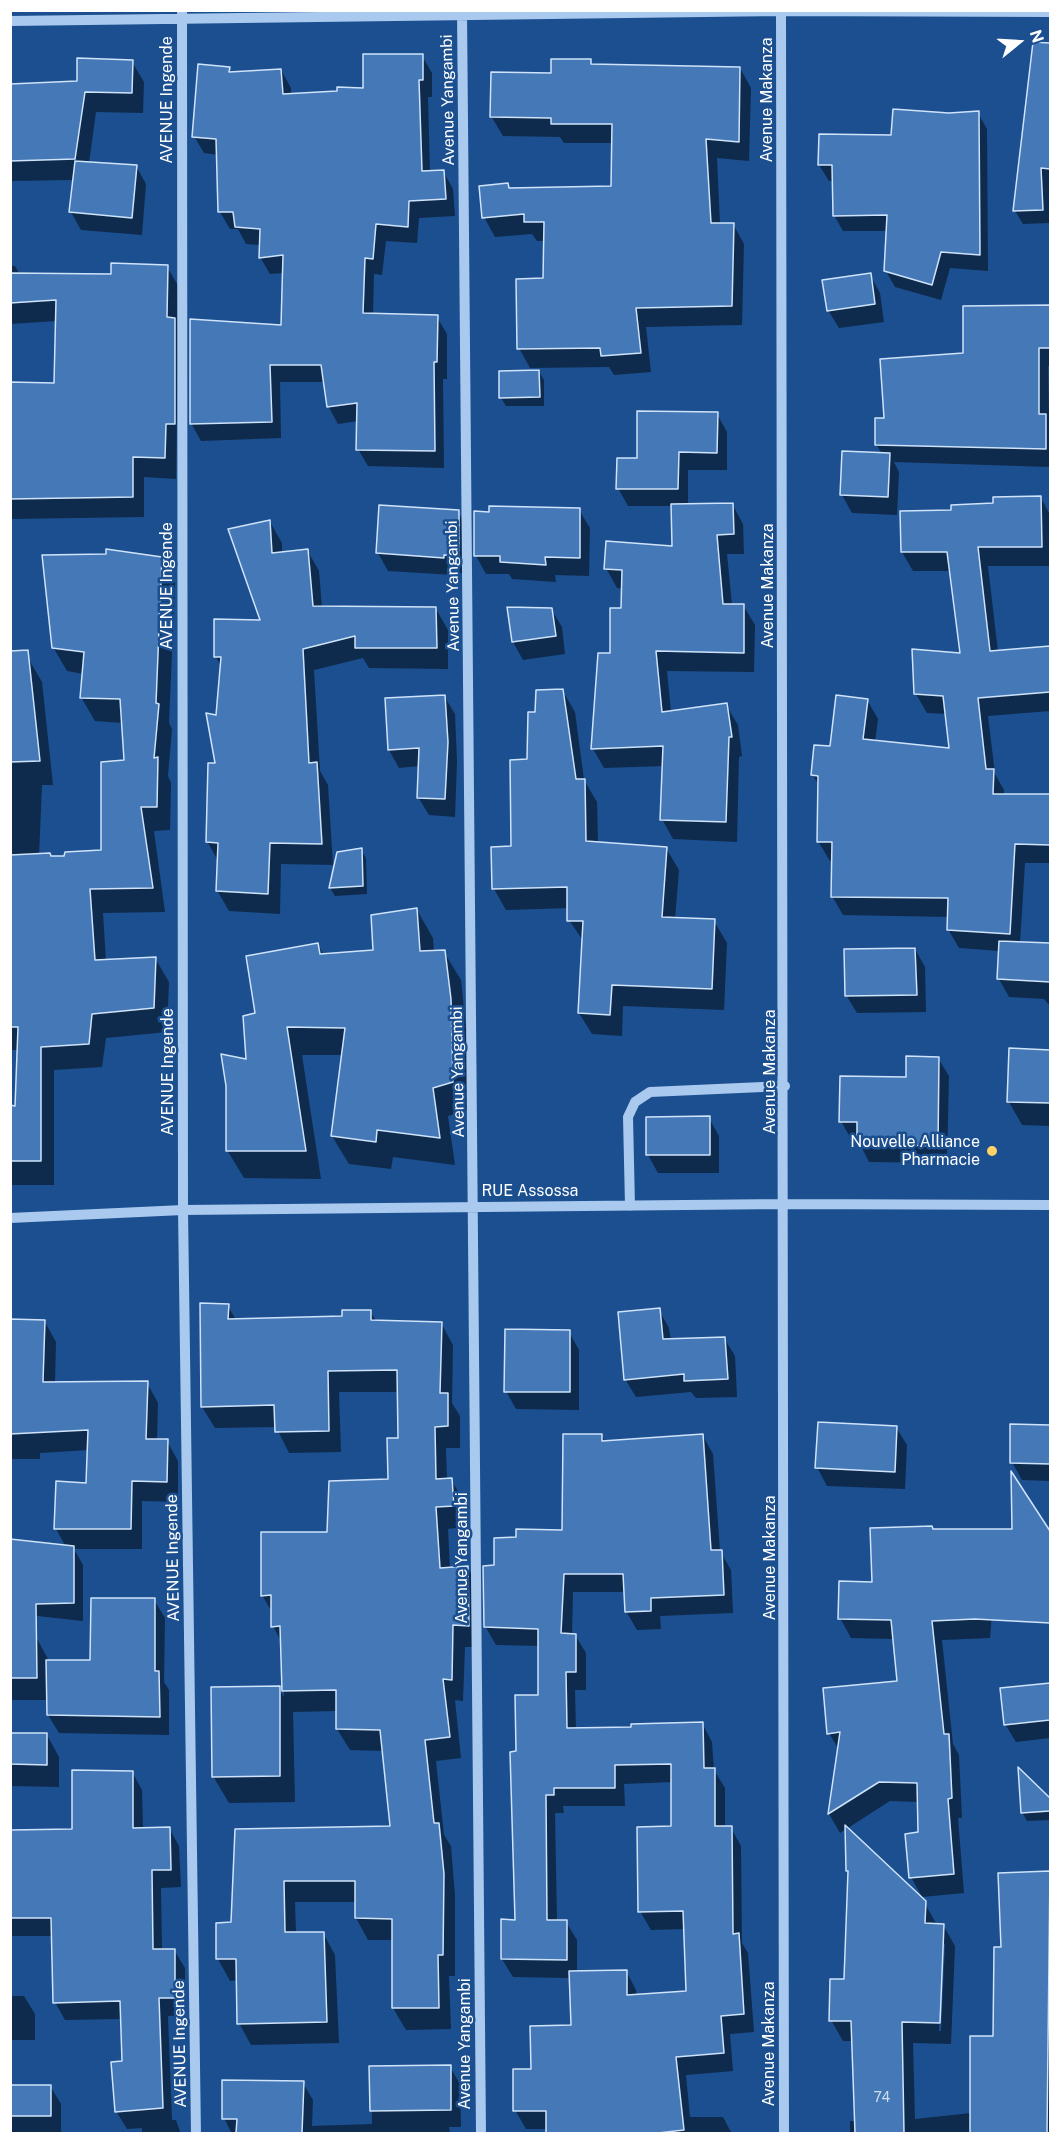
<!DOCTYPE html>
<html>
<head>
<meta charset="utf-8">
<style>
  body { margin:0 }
  #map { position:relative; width:1061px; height:2144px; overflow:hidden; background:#1b4f8f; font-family:"Public Sans",sans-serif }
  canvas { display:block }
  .frame { position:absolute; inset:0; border:12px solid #fff; pointer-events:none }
  .north { position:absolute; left:989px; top:12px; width:60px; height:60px; -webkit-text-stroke:4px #1b4f8f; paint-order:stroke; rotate:72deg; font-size:16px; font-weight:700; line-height:24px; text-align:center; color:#fff }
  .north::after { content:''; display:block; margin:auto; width:21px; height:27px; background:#fff; clip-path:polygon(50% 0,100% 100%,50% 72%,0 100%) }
</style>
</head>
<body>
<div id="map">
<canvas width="1061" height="2144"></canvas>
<div class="frame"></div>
<div class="north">N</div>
</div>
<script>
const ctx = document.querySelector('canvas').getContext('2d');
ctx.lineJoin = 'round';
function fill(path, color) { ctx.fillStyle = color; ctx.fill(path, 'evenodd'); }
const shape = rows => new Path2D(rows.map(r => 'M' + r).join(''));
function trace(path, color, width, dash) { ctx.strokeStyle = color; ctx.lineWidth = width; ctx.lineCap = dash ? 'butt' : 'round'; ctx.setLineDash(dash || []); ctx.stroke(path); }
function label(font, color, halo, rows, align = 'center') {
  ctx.font = font + ' "Public Sans",sans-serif'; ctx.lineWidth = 5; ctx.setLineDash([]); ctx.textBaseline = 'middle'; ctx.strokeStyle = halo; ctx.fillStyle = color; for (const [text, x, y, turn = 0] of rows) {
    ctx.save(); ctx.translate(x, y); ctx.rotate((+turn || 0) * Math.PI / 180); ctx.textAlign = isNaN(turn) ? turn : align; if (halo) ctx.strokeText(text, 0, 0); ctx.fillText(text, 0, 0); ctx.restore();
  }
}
fill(shape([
  [422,56,432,73,432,97,428,97,430,172,443,171,453,189,455,216,419,218,417,243,386,241,382,275,374,274,373,315,437,317,447,334,447,379,443,379,444,468,368,466,358,449,358,421,338,424,328,406,325,382,280,382,281,438,201,441,191,423,283,327,284,273,270,274,260,257,261,245,246,244,238,229,230,229,220,212,218,155,204,153,194,136,229,68,232,74,281,70,291,88,291,95,365,90],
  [590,61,593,65,740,68,751,88,749,161,717,158,720,224,733,224,744,244,742,325,646,327,651,372,614,375,609,367,530,368,519,348,545,279,545,241,537,241,532,234,495,237,484,217,507,185,510,190,612,187,613,143,564,143,560,137,503,136,491,116,553,74],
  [132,62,144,82,143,113,96,112,89,163,136,166,146,184,142,235,81,230,71,212,74,180,10,181,10,85,78,83],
  [72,152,79,163,75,163,70,153],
  [1031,76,1050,78,1050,223,1023,224,1015,211],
  [978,113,987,129,988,271,950,268,941,300,895,287,886,271,888,231,843,231,834,215,834,181,829,181,819,165,949,115],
  [10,266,15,266,20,275,112,276,167,267,179,287,176,479,144,477,144,517,10,519,10,383,56,385,57,321,10,324],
  [870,275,880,293,884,322,839,328,828,310],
  [1050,306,1050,366,1048,366,1050,467,894,462,899,472,897,515,852,513,842,495,882,454,876,444,886,420,965,354,964,308],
  [539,372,544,380,544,406,506,406,501,398],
  [717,414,727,432,727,470,688,470,688,505,732,504,743,524,744,554,727,554,732,605,743,605,755,625,754,672,667,671,671,712,726,705,738,725,742,756,739,757,737,842,673,839,662,819,664,766,604,768,593,749,622,609,623,589,617,588,606,568,674,548,672,506,628,506,618,488,638,459],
  [1041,498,1050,515,1050,566,988,566,998,652,1050,647,1050,711,988,716,995,774,1004,790,1004,796,1050,796,1050,863,1025,863,1020,943,1050,944,1050,1006,1044,999,1009,997,999,979,1000,951,959,948,948,929,949,917,843,915,832,896,833,861,830,861,818,841,819,786,813,775,867,700,878,719,875,742,951,750,947,714,927,713,916,694,962,655,951,571,913,571,902,552,902,512,953,511],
  [579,510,590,528,589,576,555,575,556,582,512,579,509,574,486,574,476,556],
  [458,512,468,530,469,573,454,573,454,575,388,571,378,553],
  [270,522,282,543,282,553,307,550,319,571,322,608,436,609,448,630,448,669,369,668,363,658,314,670,320,771,328,785,333,865,281,864,280,914,229,911,217,890,218,861,207,841,217,764,217,717,221,666,216,657,262,622],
  [162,558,175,583,169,723,172,729,168,776,171,783,170,830,154,831,165,912,103,913,106,961,155,958,169,982,167,1032,106,1038,102,1067,54,1070,54,1185,10,1185,10,1107,17,1107,19,1050,10,1050,10,658,28,658,42,682,53,785,42,785,39,856,66,857,103,852,125,761,123,723,95,721,81,697,84,674,67,671,53,647],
  [508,609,551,609,562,627,565,654,523,660,513,642],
  [562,690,575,712,584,780,597,802,598,843,666,848,679,870,675,919,714,921,727,943,724,1010,623,1006,622,1036,592,1034,579,1013,584,942,569,920,569,908,506,910,494,889,513,848,537,713],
  [444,696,455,714,457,761,455,817,429,815,418,797,420,766,399,768,389,750],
  [361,850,366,858,367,894,335,896,330,888,338,853],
  [417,910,433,938,434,952,444,952,461,980,466,1029,468,1110,448,1116,455,1165,393,1157,391,1169,349,1164,332,1136,343,1055,302,1055,321,1179,244,1178,227,1150,257,1015,318,944,324,956,374,952],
  [915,949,925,967,926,1012,857,1013,846,995],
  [1010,1050,1050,1051,1050,1126,1022,1125,1009,1102],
  [938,1058,949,1076,947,1163,869,1162,858,1140,851,1139,841,1121],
  [709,1118,719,1136,719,1173,658,1173,648,1155],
  [228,1306,236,1320,343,1318,370,1311,376,1321,441,1323,453,1345,452,1403,460,1416,460,1448,446,1448,447,1480,451,1480,464,1501,465,1527,448,1529,450,1569,468,1568,480,1590,481,1647,465,1647,463,1701,455,1700,461,1758,436,1761,444,1835,451,1846,455,1896,455,1976,449,1976,451,2029,406,2030,393,2008,393,1940,368,1940,356,1918,356,1902,295,1902,296,1934,323,1933,335,1955,339,2043,251,2045,239,2023,238,1980,230,1981,218,1959,217,1924,233,1924,236,1830,392,1827,384,1751,350,1750,337,1729,337,1711,293,1712,295,1802,229,1803,213,1776,279,1688,284,1697,282,1643,273,1626,272,1612,262,1595,389,1481,399,1440,399,1392,339,1392,341,1452,289,1453,276,1427,215,1428,202,1407],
  [659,1310,669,1328,671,1341,724,1338,735,1356,737,1397,696,1398,691,1392,636,1397,625,1379],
  [10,1321,45,1322,56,1342,55,1383,147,1383,158,1403,157,1440,167,1441,178,1461,178,1502,142,1501,142,1549,74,1549,83,1565,83,1621,10,1613,66,1547,56,1529,58,1483,88,1484,89,1450,40,1453,40,1459,10,1459],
  [569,1332,579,1350,579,1410,516,1409,506,1391],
  [1012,1425,1050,1426,1050,1481,1022,1480,1012,1462],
  [896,1427,907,1445,905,1489,827,1486,817,1467],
  [602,1435,605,1442,703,1436,713,1454,720,1551,731,1570,733,1613,660,1616,661,1629,637,1630,626,1611,626,1592,573,1592,572,1635,575,1635,586,1653,586,1690,575,1690,576,1730,702,1723,712,1742,714,1770,725,1788,725,1828,731,1828,741,1846,742,1943,748,1953,754,2032,730,2034,733,2071,686,2075,690,2117,723,2117,732,2134,547,2134,547,2129,526,2129,515,2110,533,2070,572,2026,570,1978,513,1977,502,1959,517,1921,517,1753,539,1697,539,1646,496,1645,485,1626,496,1566,517,1539,564,1532],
  [673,1782,673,1828,640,1911,651,1930,685,1929,687,1992,637,1996,636,1990,626,1971,577,1973,577,1940,566,1922,557,1921,555,1813,564,1813,563,1806,625,1806,624,1784],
  [1013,1477,1050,1534,1050,1600,993,1601,990,1638,942,1640,953,1744,959,1755,962,1818,958,1818,964,1893,922,1897,911,1877,920,1834,919,1802,890,1801,840,1833,829,1814,839,1750,829,1733,899,1682,894,1639,851,1638,840,1618,934,1531,1014,1530],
  [154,1600,165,1618,164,1682,169,1690,169,1735,59,1733,48,1715,48,1700,10,1700,10,1638,36,1637,49,1661,92,1661],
  [1050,1684,1050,1738,1016,1742,1005,1724,1002,1690],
  [10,1734,47,1735,59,1757,59,1787,10,1786],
  [1020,1771,1050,1801,1050,1820,1027,1821,1022,1812],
  [132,1772,142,1790,143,1829,169,1828,179,1846,181,1887,161,1888,162,1950,174,1950,185,1968,185,2015,168,2016,172,2120,176,2120,181,2134,142,2134,142,2128,127,2129,116,2111,123,2063,122,2019,65,2020,55,2002,53,1936,10,1936,10,1831,74,1831],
  [847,1870,924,1902,937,1925,943,1925,955,1946,951,2044,913,2043,915,2119,971,2113,995,2038,1002,1948,1000,1874,1050,1873,1050,2134,850,2134,850,2121,856,2121,853,2041,843,2041,831,2020,845,1981,850,1875],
  [942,1944,945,1944,941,2031,939,2031],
  [10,1996,24,1996,35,2014,35,2040,10,2040],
  [371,2067,450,2067,460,2084,461,2127,449,2127,450,2134,232,2134,224,2118,303,2083,313,2100,312,2126,372,2124],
  [10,2086,50,2086,61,2104,61,2134,10,2134]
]), '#0007');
const building = shape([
  [1033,42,1050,43,1050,169,1041,168,1043,210,1013,211,1033,42],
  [363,54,423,54,423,80,419,80,422,171,444,170,446,199,409,201,408,227,376,224,373,259,365,258,363,313,438,315,437,362,434,362,435,451,356,450,357,403,327,407,321,365,270,365,272,422,190,424,190,319,281,325,283,255,259,258,260,229,235,227,233,212,218,212,216,139,192,137,198,64,230,67,229,72,281,69,283,94,337,91,337,87,363,88,363,54],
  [77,58,133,60,132,93,85,92,75,159,10,161,10,84,77,81,77,58],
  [551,59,591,59,591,64,740,67,739,142,706,139,711,223,734,223,732,306,636,308,641,353,601,356,600,348,517,349,516,279,543,278,544,222,524,222,524,214,482,218,479,186,508,183,509,188,611,186,612,124,551,124,551,118,490,117,491,72,551,73,551,59],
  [893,109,949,113,979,111,980,255,941,252,932,285,884,271,887,215,833,216,832,165,818,165,819,134,891,135,893,109],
  [75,161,137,165,132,218,69,212,75,161],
  [111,263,168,265,167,317,175,318,175,424,166,424,165,458,133,457,133,497,10,499,10,382,54,383,56,300,10,303,10,273,111,274,111,263],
  [871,273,875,304,827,311,822,280,871,273],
  [1050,305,1050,348,1039,348,1039,414,1046,414,1046,449,875,445,875,418,884,418,880,359,963,353,963,306,1050,305],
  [539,370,540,397,499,398,499,371,539,370],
  [637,411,718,412,717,453,679,452,678,489,616,489,617,458,637,458,637,411],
  [842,451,890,453,888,497,840,495,842,451],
  [1041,496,1042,547,978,547,990,651,1050,646,1050,692,978,698,986,769,994,769,993,794,1050,794,1050,845,1015,844,1010,934,947,930,948,898,831,897,832,842,817,842,818,776,811,775,814,745,830,746,836,695,868,699,863,739,949,748,943,696,914,694,912,649,960,653,947,552,901,552,900,511,951,510,951,505,993,503,993,497,1041,496],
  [733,503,734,534,717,535,723,604,744,604,744,653,656,651,662,712,727,703,732,737,729,737,726,822,660,820,663,746,591,749,598,653,610,653,610,608,621,608,622,570,604,569,606,541,672,546,671,504,733,503],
  [379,505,459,510,459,556,444,555,444,558,376,553,379,505],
  [489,506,580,508,580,558,545,557,546,565,500,562,500,556,474,556,474,511,489,512,489,506],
  [270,520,272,553,308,549,313,606,436,607,437,648,355,648,355,636,303,649,309,763,317,762,322,844,270,843,268,894,216,891,218,843,206,842,208,763,215,763,206,713,216,715,221,657,214,657,214,619,260,620,228,529,270,520],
  [106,549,162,557,156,703,159,704,154,758,158,757,157,807,141,807,153,888,90,889,95,960,156,957,154,1008,92,1014,89,1044,41,1047,41,1161,10,1161,10,1105,15,1106,18,1027,10,1027,10,855,50,853,51,856,64,856,65,852,101,850,101,762,124,760,120,699,80,698,84,652,52,648,42,555,106,554,106,549],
  [507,607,552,608,556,636,512,642,507,607],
  [28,650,40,761,10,762,10,651,28,650],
  [563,689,576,779,585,779,586,841,667,847,662,917,715,919,712,989,612,985,610,1015,578,1013,583,921,567,921,567,887,492,889,491,847,511,846,510,760,527,759,528,712,535,712,536,690,563,689],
  [445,695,448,742,445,799,417,798,419,748,388,750,385,698,445,695],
  [362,848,363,886,329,888,337,852,362,848],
  [417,908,420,951,445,950,451,999,453,1082,433,1088,440,1138,377,1130,376,1142,331,1136,345,1028,287,1027,306,1151,226,1151,226,1086,221,1054,246,1059,243,1016,255,1013,246,956,318,943,320,954,373,950,371,915,417,908],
  [999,941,1050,943,1050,982,997,979,999,941],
  [915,948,917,995,845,996,844,949,915,948],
  [1009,1048,1050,1050,1050,1103,1007,1102,1009,1048],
  [906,1056,939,1057,938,1146,857,1144,857,1122,839,1122,840,1076,906,1077,906,1056],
  [710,1116,710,1155,646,1155,646,1117,710,1116],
  [200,1303,229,1304,228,1319,342,1316,342,1310,371,1310,371,1320,442,1322,440,1393,448,1393,448,1426,435,1427,436,1479,452,1478,454,1506,436,1507,440,1568,468,1566,469,1626,453,1625,452,1680,443,1679,450,1737,425,1740,434,1823,439,1823,444,1874,443,1955,438,1955,439,2008,392,2008,392,1919,355,1918,355,1881,284,1881,285,1932,324,1932,327,2022,237,2024,236,1959,216,1959,216,1923,231,1922,235,1829,390,1826,380,1730,336,1729,336,1690,282,1691,280,1626,271,1627,271,1595,261,1596,261,1532,327,1532,329,1481,388,1479,387,1438,398,1438,397,1370,328,1371,329,1431,275,1432,274,1405,201,1407,200,1303],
  [660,1308,663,1339,725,1337,728,1379,684,1381,684,1374,624,1380,618,1312,660,1308],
  [10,1319,45,1320,43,1382,148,1381,146,1439,168,1439,167,1482,132,1481,131,1529,54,1529,56,1481,86,1483,88,1430,10,1434,10,1319],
  [505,1329,570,1330,570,1392,504,1392,505,1329],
  [818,1422,897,1426,895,1472,815,1468,818,1422],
  [1010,1424,1050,1425,1050,1464,1010,1463,1010,1424],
  [563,1434,602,1434,602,1441,703,1434,711,1550,722,1550,724,1595,651,1598,651,1611,625,1612,623,1574,564,1574,561,1633,576,1634,576,1672,566,1672,567,1728,631,1727,631,1724,703,1722,704,1768,715,1768,715,1826,732,1826,733,1934,739,1933,744,2014,721,2016,724,2053,676,2057,684,2130,658,2133,546,2133,546,2111,513,2111,513,2069,531,2069,530,2026,571,2025,569,1971,627,1970,627,1995,686,1991,683,1911,638,1912,637,1827,671,1826,671,1764,615,1765,615,1788,554,1788,554,1795,546,1795,547,1920,567,1920,567,1960,501,1959,501,1919,515,1920,510,1752,516,1751,515,1695,538,1695,538,1629,484,1627,483,1566,494,1565,494,1538,516,1537,516,1529,562,1530,563,1434],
  [1011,1471,1050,1531,1050,1623,975,1619,932,1621,944,1734,949,1734,952,1798,948,1799,954,1874,909,1878,905,1834,918,1832,917,1783,879,1782,828,1814,840,1732,827,1734,823,1688,897,1681,891,1620,838,1619,839,1581,872,1582,870,1528,932,1526,933,1529,1012,1529,1011,1471],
  [10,1539,74,1546,74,1603,36,1604,37,1678,10,1678,10,1539],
  [91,1598,155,1598,155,1671,159,1671,160,1717,47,1715,46,1660,90,1660,91,1598],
  [1050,1683,1050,1720,1004,1725,1000,1688,1050,1683],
  [280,1686,280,1776,212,1777,211,1687,280,1686],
  [10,1733,47,1733,47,1765,10,1764,10,1733],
  [1018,1767,1050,1798,1050,1811,1021,1813,1018,1767],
  [72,1770,133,1771,133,1828,170,1827,171,1870,152,1870,153,1949,175,1949,175,1998,159,1998,163,2108,115,2112,111,2062,122,2061,120,2001,53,2003,51,1918,10,1918,10,1830,72,1829,72,1770],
  [845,1825,926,1901,925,1923,944,1924,940,2023,902,2022,904,2133,855,2133,851,2021,829,2021,830,1979,844,1979,848,1871,846,1871,845,1825],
  [1050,1871,1047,2133,970,2133,970,2036,993,2036,994,1947,1001,1947,998,1873,1050,1871],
  [451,2065,451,2110,370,2111,369,2066,451,2065],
  [222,2080,304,2081,302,2133,236,2133,237,2119,222,2119,222,2080],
  [10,2085,51,2085,51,2116,10,2116,10,2085]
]);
fill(building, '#4478b7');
trace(building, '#cfe3fa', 1.5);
trace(shape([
  [182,10,183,1210,196,2134],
  [462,10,481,2134],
  [781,10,784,2134],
  [10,21,781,11,1050,12],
  [630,1206,628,1117,635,1102,650,1092,785,1086],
  [10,1218,183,1210,785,1204,1050,1205]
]), '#a9c9ee', 10);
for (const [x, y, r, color] of [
  [992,1151,6,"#ffd166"]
]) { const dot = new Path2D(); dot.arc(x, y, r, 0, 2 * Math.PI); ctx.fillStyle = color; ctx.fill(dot); trace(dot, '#1b4f8f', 2); }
label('14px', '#d0dded', null, [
  ["74",882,2098]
]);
label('16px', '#fff', '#1b4f8f', [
  ["AVENUE Ingende",167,100,-90],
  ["Avenue Yangambi",448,100,-91],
  ["Avenue Makanza",767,100,-90],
  ["AVENUE Ingende",167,586,-90],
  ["Avenue Yangambi",453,586,-91],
  ["Avenue Makanza",768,586,-90],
  ["AVENUE Ingende",168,1072,-90],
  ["Avenue Yangambi",458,1072,-91],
  ["Avenue Makanza",770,1072,-90],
  ["RUE Assossa",530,1191],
  ["AVENUE Ingende",173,1558,-91],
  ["Avenue Yangambi",462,1558,-90],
  ["Avenue Makanza",770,1558,-90],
  ["AVENUE Ingende",180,2044,-91],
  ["Avenue Yangambi",465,2044,-90],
  ["Avenue Makanza",769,2044,-90]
]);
label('16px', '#fff', '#1b4f8f', [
  ["Nouvelle Alliance",980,1142],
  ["Pharmacie",980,1160]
], 'right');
</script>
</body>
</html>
